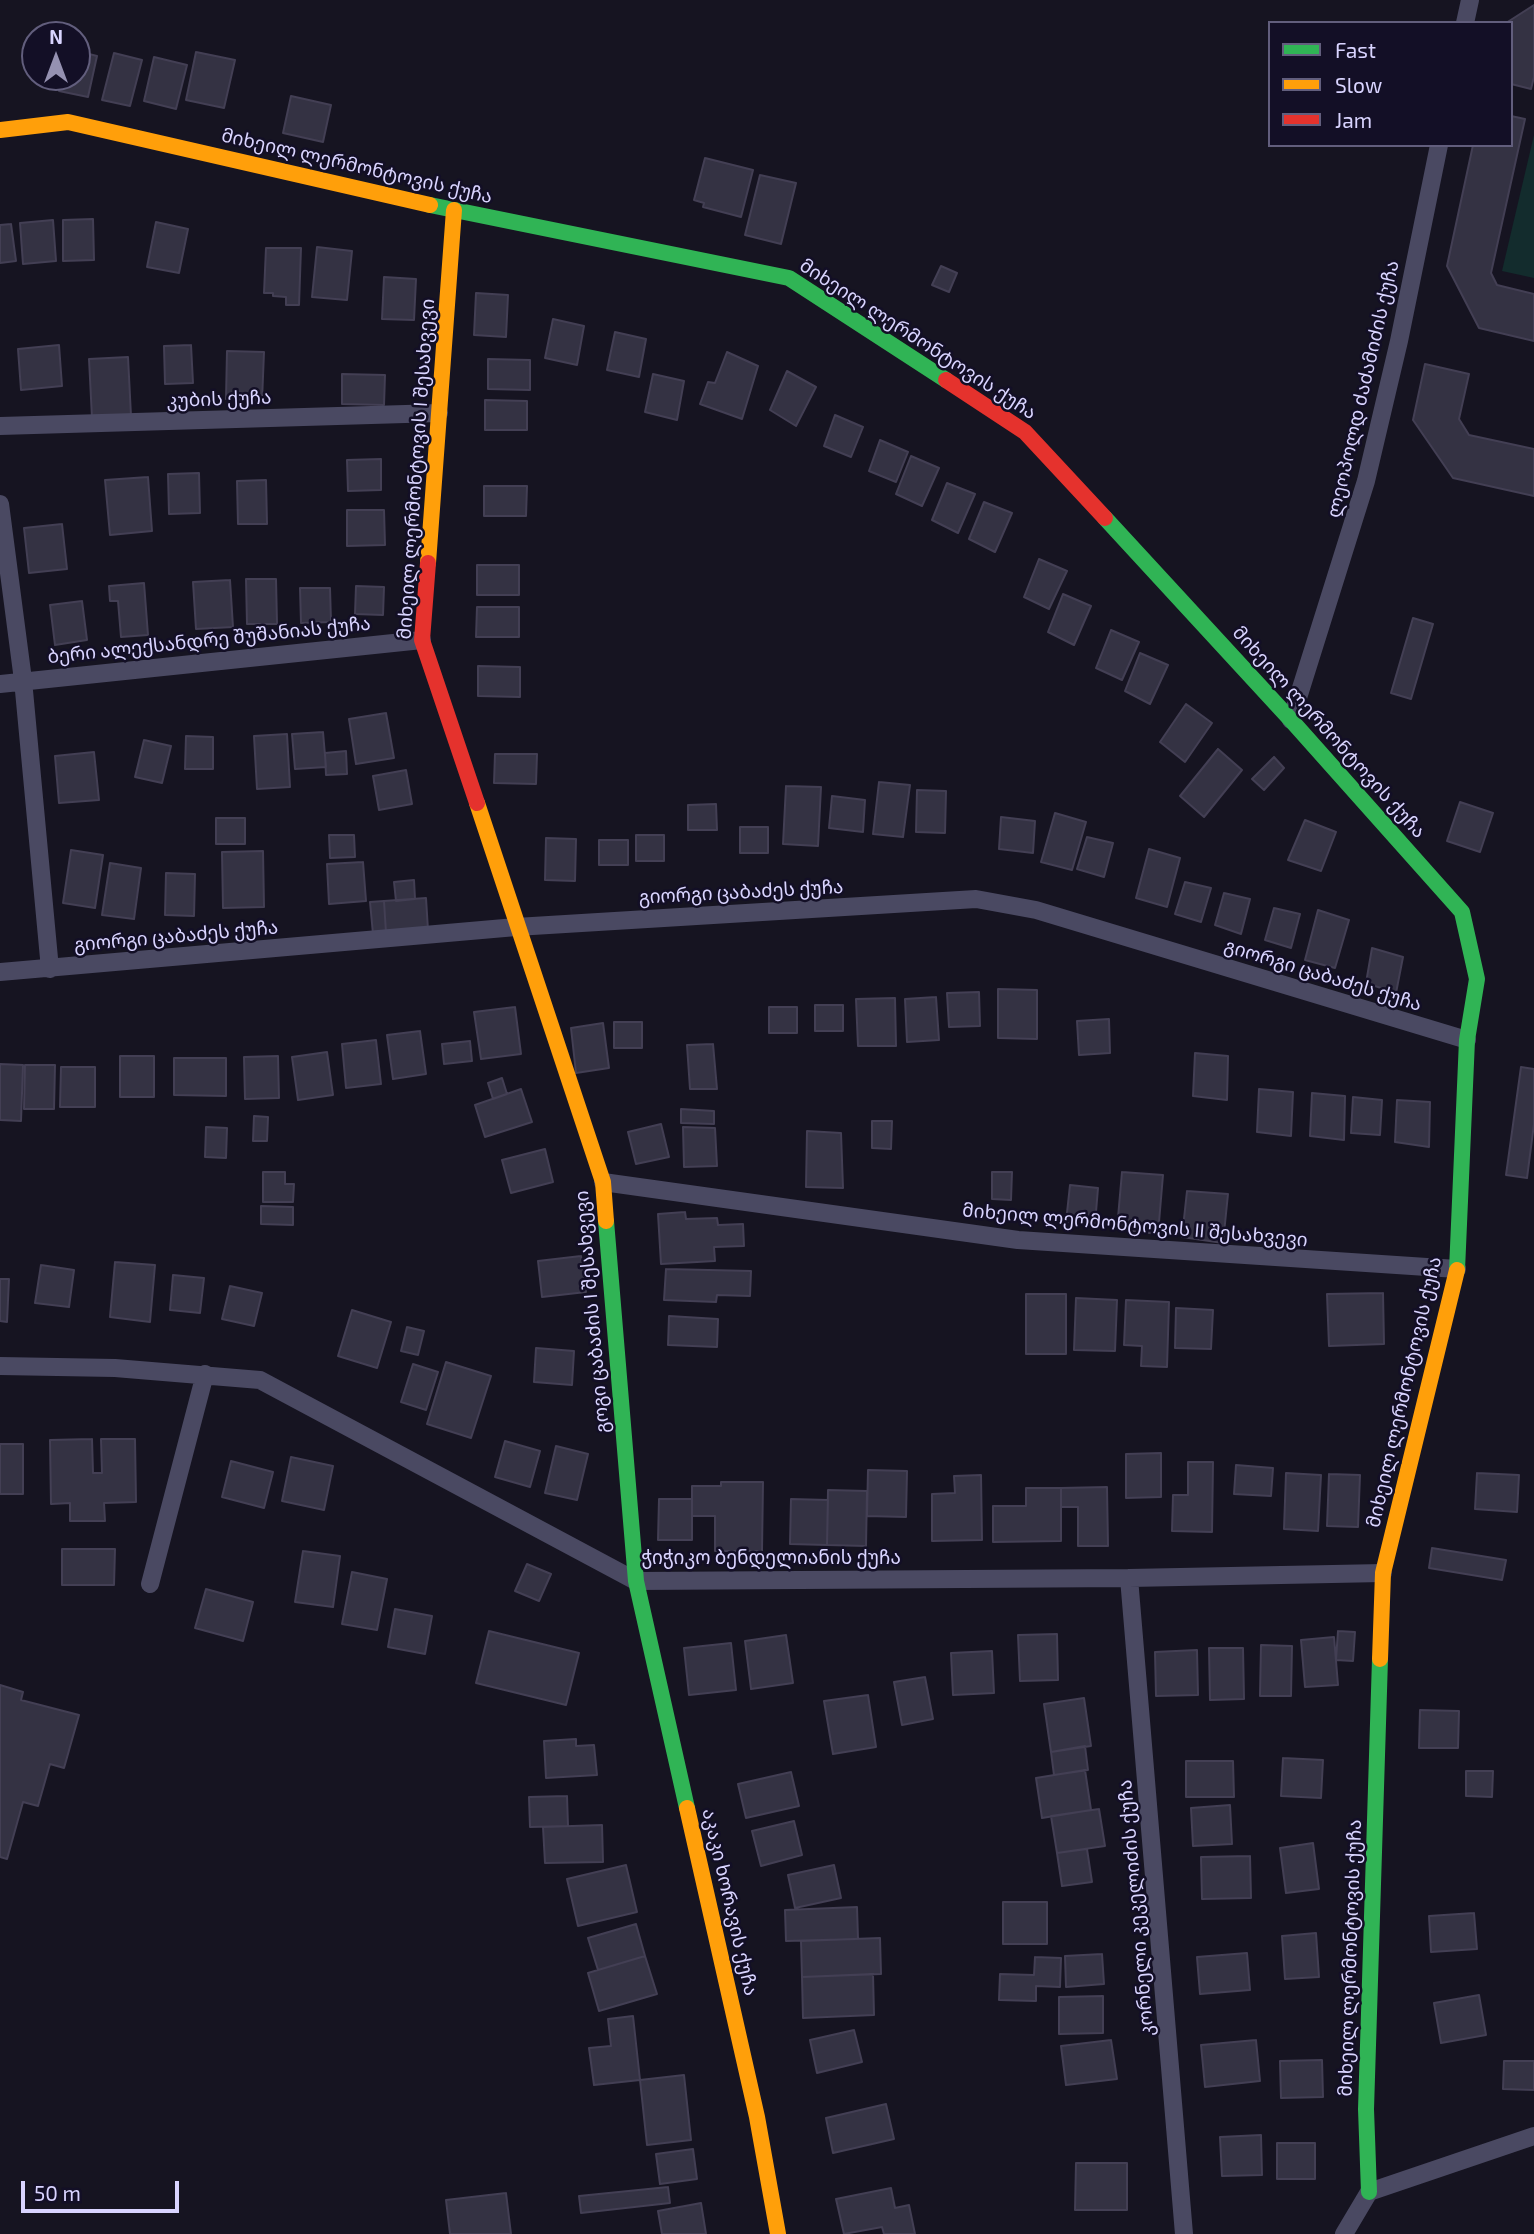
<!DOCTYPE html>
<html>
<head>
<meta charset="utf-8">
<style>
  body { margin:0 }
  #map { position:relative; width:1534px; height:2234px; overflow:hidden; background:#161421; font-family:"Exo 2",sans-serif }
  canvas { display:block }
  .legend { position:absolute; left:1268px; top:21px; width:245px; height:126px; box-sizing:border-box; background:#130f26; border:2px solid #625e7d; margin:0; padding:9px 12px; list-style:none; font-size:21px; color:#d9d4ff }
  .legend li { display:flex; align-items:center; gap:14px; height:35px }
  .legend b { width:35px; border:2px solid #625e7d }
  .north { position:absolute; left:21px; top:21px; width:70px; height:70px; box-sizing:border-box; background:#130f26; border:2px solid #625e7d; border-radius:50%; rotate:0deg; font-size:19px; font-weight:700; line-height:28px; text-align:center; color:#d9d4ff }
  .north::after { content:''; display:block; margin:auto; width:24px; height:32px; background:#9591b1; clip-path:polygon(50% 0,100% 100%,50% 72%,0 100%) }
  .scale { position:absolute; left:21px; top:2181px; width:158px; height:32px; box-sizing:border-box; border:4px solid #d9d4ff; border-top:0; padding-left:9px; font-size:21px; line-height:24px; white-space:nowrap; color:#d9d4ff; -webkit-text-stroke:5px #130f26; paint-order:stroke }
</style>
</head>
<body>
<div id="map">
<canvas width="1534" height="2234"></canvas>
<ul class="legend">
<li><b style="height:9px;background:#30b455"></b>Fast</li>
<li><b style="height:9px;background:#ff9f0a"></b>Slow</li>
<li><b style="height:9px;background:#e5322d"></b>Jam</li>
</ul>
<div class="north">N</div>
<div class="scale">50 m</div>
</div>
<script>
const ctx = document.querySelector('canvas').getContext('2d');
ctx.lineJoin = 'round';
function fill(path, color) { ctx.fillStyle = color; ctx.fill(path, 'evenodd'); }
const shape = rows => new Path2D(rows.map(r => 'M' + r).join(''));
function trace(path, color, width, dash) { ctx.strokeStyle = color; ctx.lineWidth = width; ctx.lineCap = dash ? 'butt' : 'round'; ctx.setLineDash(dash || []); ctx.stroke(path); }
function label(font, color, halo, rows, align = 'center') {
  ctx.font = font + ' "Exo 2","Noto Sans Georgian",sans-serif'; ctx.lineWidth = 5; ctx.setLineDash([]); ctx.textBaseline = 'middle'; ctx.strokeStyle = halo; ctx.fillStyle = color; for (const [text, x, y, turn = 0] of rows) {
    ctx.save(); ctx.translate(x, y); ctx.rotate((+turn || 0) * Math.PI / 180); ctx.textAlign = isNaN(turn) ? turn : align; if (halo) ctx.strokeText(text, 0, 0); ctx.fillText(text, 0, 0); ctx.restore();
  }
}
fill(shape([
  [1534,135,1534,278,1502,271]
]), '#132c2d');
const building = shape([
  [1534,5,1534,77,1531,89,1511,84,1511,23,1506,23,1534,5],
  [77,51,97,56,88,97,59,91,62,77,77,77,77,51],
  [196,52,235,60,224,108,186,100,196,52],
  [114,53,142,60,130,106,102,100,114,53],
  [154,57,187,65,176,109,144,101,154,57],
  [291,96,331,105,323,142,283,133,291,96],
  [1511,116,1525,119,1491,273,1497,285,1534,294,1534,341,1479,328,1447,266,1473,145,1511,145,1511,116],
  [705,158,753,170,741,217,703,207,704,203,694,200,705,158],
  [760,175,796,183,781,244,745,235,760,175],
  [93,219,94,260,63,261,63,220,93,219],
  [53,220,56,261,23,264,20,223,53,220],
  [156,222,188,229,179,273,147,267,156,222],
  [11,224,16,261,0,263,0,225,11,224],
  [317,247,352,251,347,300,312,297,317,247],
  [266,248,301,248,299,305,286,305,286,297,273,296,273,293,264,293,266,248],
  [941,266,957,273,949,292,932,285,941,266],
  [384,277,416,279,414,320,382,319,384,277],
  [476,293,508,295,506,337,474,335,476,293],
  [553,319,584,326,577,365,545,358,553,319],
  [615,332,646,339,639,377,607,370,615,332],
  [59,345,62,386,21,390,18,349,59,345],
  [191,345,193,383,165,384,164,346,191,345],
  [227,351,264,352,262,401,226,399,227,351],
  [727,352,758,366,742,419,700,404,708,382,715,383,727,352],
  [128,357,131,416,92,418,89,359,128,357],
  [488,359,530,360,530,390,488,389,488,359],
  [1425,364,1469,374,1459,419,1469,435,1534,449,1534,496,1453,478,1413,420,1425,364],
  [787,371,816,387,796,426,770,410,787,371],
  [342,374,385,375,384,405,342,404,342,374],
  [653,374,684,381,677,420,645,412,653,374],
  [485,400,527,401,527,430,485,430,485,400],
  [835,415,863,427,851,457,824,446,835,415],
  [880,440,908,452,896,482,869,471,880,440],
  [911,456,939,468,922,506,896,494,911,456],
  [381,459,381,490,348,491,347,460,381,459],
  [199,473,200,513,169,514,168,474,199,473],
  [148,477,152,531,110,535,105,480,148,477],
  [266,480,267,524,238,524,237,481,266,480],
  [947,483,975,494,958,533,932,520,947,483],
  [484,486,527,486,526,516,484,516,484,486],
  [984,502,1012,513,995,552,969,539,984,502],
  [347,510,384,510,385,545,347,546,347,510],
  [62,524,67,569,29,573,24,528,62,524],
  [1039,559,1067,571,1049,609,1024,597,1039,559],
  [477,565,519,565,519,595,477,595,477,565],
  [246,579,276,579,277,624,247,624,246,579],
  [230,580,233,627,196,629,193,582,230,580],
  [144,583,148,635,121,637,118,601,110,601,109,586,144,583],
  [356,586,384,587,383,615,355,614,356,586],
  [300,588,330,588,331,622,301,623,300,588],
  [1063,594,1091,606,1074,645,1048,632,1063,594],
  [82,601,87,640,55,645,50,605,82,601],
  [477,607,519,607,519,637,476,637,477,607],
  [1413,618,1433,624,1411,699,1391,693,1413,618],
  [1111,630,1139,642,1122,680,1096,668,1111,630],
  [1140,653,1168,665,1150,704,1125,691,1140,653],
  [478,666,520,667,520,697,478,696,478,666],
  [1186,704,1212,723,1185,762,1160,742,1186,704],
  [386,713,394,758,356,764,349,719,386,713],
  [323,732,326,767,295,769,292,734,323,732],
  [287,734,290,787,257,789,254,736,287,734],
  [186,736,213,737,213,769,185,769,186,736],
  [144,740,171,746,162,783,135,777,144,740],
  [1218,749,1242,770,1204,817,1180,796,1218,749],
  [346,751,347,774,326,775,325,753,346,751],
  [94,752,99,800,59,803,55,756,94,752],
  [495,754,537,754,536,784,494,783,495,754],
  [1274,757,1284,768,1264,790,1252,779,1274,757],
  [406,770,412,804,379,810,373,776,406,770],
  [879,782,910,785,903,837,873,834,879,782],
  [786,786,821,787,818,846,783,844,786,786],
  [917,790,946,791,945,833,916,832,917,790],
  [832,796,865,800,863,832,829,828,832,796],
  [1460,802,1493,813,1480,852,1447,841,1460,802],
  [716,804,717,830,688,830,688,805,716,804],
  [1055,813,1086,822,1072,870,1041,862,1055,813],
  [1001,817,1035,821,1033,853,999,849,1001,817],
  [216,818,245,818,245,844,216,844,216,818],
  [1305,820,1336,832,1321,871,1288,860,1305,820],
  [740,827,768,827,768,853,740,853,740,827],
  [329,835,354,835,355,857,330,858,329,835],
  [636,835,664,835,664,861,636,861,636,835],
  [1087,837,1113,843,1104,877,1077,869,1087,837],
  [546,838,576,839,575,881,545,880,546,838],
  [599,840,628,840,628,865,599,865,599,840],
  [1149,849,1180,858,1167,907,1136,898,1149,849],
  [71,850,103,855,95,908,63,903,71,850],
  [263,851,264,907,223,908,222,852,263,851],
  [363,862,366,901,329,904,327,864,363,862],
  [110,863,141,868,134,919,102,915,110,863],
  [166,873,195,874,194,916,165,915,166,873],
  [414,880,415,899,396,901,394,882,414,880],
  [1185,882,1211,888,1201,922,1175,914,1185,882],
  [1224,893,1250,899,1241,934,1215,925,1224,893],
  [426,898,428,930,386,933,384,901,426,898],
  [384,901,386,933,373,934,370,902,384,901],
  [1274,908,1300,914,1291,948,1265,940,1274,908],
  [1318,910,1349,920,1335,968,1305,960,1318,910],
  [1372,948,1403,957,1396,993,1366,983,1372,948],
  [998,989,1037,990,1037,1039,998,1038,998,989],
  [979,992,980,1026,949,1027,947,993,979,992],
  [936,997,939,1040,907,1042,905,999,936,997],
  [895,998,896,1046,858,1046,856,999,895,998],
  [815,1005,843,1005,843,1031,815,1031,815,1005],
  [515,1007,521,1054,481,1059,474,1012,515,1007],
  [769,1007,797,1007,797,1033,769,1033,769,1007],
  [1109,1019,1110,1053,1079,1055,1077,1021,1109,1019],
  [614,1022,642,1022,642,1048,614,1048,614,1022],
  [603,1023,609,1068,576,1073,571,1028,603,1023],
  [420,1031,426,1074,393,1079,387,1035,420,1031],
  [376,1040,381,1084,346,1088,342,1044,376,1040],
  [470,1041,472,1061,444,1064,442,1044,470,1041],
  [713,1044,717,1089,690,1089,687,1045,713,1044],
  [327,1052,333,1095,298,1100,292,1057,327,1052],
  [1195,1053,1228,1056,1227,1100,1193,1096,1195,1053],
  [120,1056,154,1056,154,1097,120,1097,120,1056],
  [278,1056,279,1098,245,1099,244,1057,278,1056],
  [174,1058,226,1058,226,1096,174,1095,174,1058],
  [0,1064,23,1065,21,1121,0,1120,0,1064],
  [25,1065,55,1065,54,1109,24,1109,25,1065],
  [61,1067,95,1067,95,1107,60,1107,61,1067],
  [1521,1067,1534,1069,1534,1124,1527,1178,1506,1175,1521,1067],
  [502,1078,507,1094,493,1099,488,1083,502,1078],
  [521,1089,532,1122,485,1137,475,1105,521,1089],
  [1259,1089,1293,1092,1291,1136,1257,1132,1259,1089],
  [1312,1093,1345,1096,1344,1140,1310,1136,1312,1093],
  [1353,1097,1382,1100,1380,1135,1351,1133,1353,1097],
  [1397,1100,1430,1102,1429,1147,1395,1142,1397,1100],
  [681,1109,714,1111,714,1124,681,1123,681,1109],
  [254,1116,268,1117,267,1141,253,1141,254,1116],
  [872,1121,892,1121,891,1149,872,1148,872,1121],
  [661,1124,669,1157,636,1164,628,1132,661,1124],
  [206,1127,227,1128,226,1158,205,1157,206,1127],
  [683,1127,715,1128,717,1166,684,1167,683,1127],
  [807,1131,841,1133,843,1188,806,1187,807,1131],
  [545,1149,553,1182,511,1193,502,1160,545,1149],
  [263,1172,285,1172,285,1184,294,1184,293,1202,263,1202,263,1172],
  [992,1172,1012,1172,1011,1200,992,1199,992,1172],
  [1122,1172,1163,1175,1158,1234,1117,1229,1122,1172],
  [1070,1185,1098,1188,1095,1224,1066,1222,1070,1185],
  [1187,1191,1228,1194,1223,1243,1182,1237,1187,1191],
  [261,1206,293,1207,293,1225,261,1224,261,1206],
  [685,1212,686,1219,717,1218,718,1225,743,1224,744,1246,714,1247,715,1261,661,1264,658,1214,685,1212],
  [581,1256,586,1292,542,1297,538,1261,581,1256],
  [115,1262,155,1265,150,1322,110,1317,115,1262],
  [41,1265,74,1270,69,1307,35,1303,41,1265],
  [666,1269,751,1271,750,1296,717,1295,716,1302,664,1300,666,1269],
  [173,1275,204,1278,200,1313,170,1310,173,1275],
  [0,1279,9,1279,7,1322,0,1321,0,1279],
  [230,1286,262,1293,254,1326,222,1319,230,1286],
  [1383,1293,1384,1344,1329,1346,1327,1294,1383,1293],
  [1026,1294,1066,1294,1066,1354,1026,1354,1026,1294],
  [1076,1298,1117,1300,1115,1351,1074,1350,1076,1298],
  [1126,1300,1169,1302,1167,1367,1141,1366,1142,1346,1124,1345,1126,1300],
  [1176,1308,1213,1310,1211,1349,1175,1348,1176,1308],
  [352,1310,391,1322,377,1368,338,1356,352,1310],
  [669,1316,718,1319,717,1347,668,1345,669,1316],
  [407,1327,424,1331,418,1355,401,1351,407,1327],
  [536,1348,574,1351,572,1385,534,1382,536,1348],
  [446,1362,491,1376,471,1438,427,1424,446,1362],
  [413,1364,438,1372,426,1410,401,1402,413,1364],
  [92,1439,93,1473,102,1473,101,1439,135,1439,136,1502,104,1503,105,1521,70,1521,70,1503,51,1504,50,1440,92,1439],
  [505,1441,540,1451,530,1487,495,1477,505,1441],
  [0,1444,23,1444,23,1494,0,1494,0,1444],
  [556,1446,588,1454,577,1500,545,1493,556,1446],
  [1161,1453,1161,1497,1126,1498,1126,1454,1161,1453],
  [291,1457,333,1466,324,1510,282,1501,291,1457],
  [231,1461,273,1472,264,1508,222,1497,231,1461],
  [1188,1462,1213,1462,1212,1532,1172,1531,1173,1495,1188,1495,1188,1462],
  [1236,1465,1273,1468,1271,1496,1234,1494,1236,1465],
  [868,1470,907,1471,906,1517,867,1516,868,1470],
  [1286,1473,1321,1475,1318,1531,1284,1529,1286,1473],
  [1477,1473,1519,1475,1517,1512,1475,1509,1477,1473],
  [1329,1474,1360,1475,1358,1527,1327,1526,1329,1474],
  [981,1475,982,1540,932,1541,932,1494,955,1493,954,1476,981,1475],
  [721,1482,763,1482,762,1551,715,1551,715,1516,692,1516,692,1486,721,1486,721,1482],
  [1107,1487,1108,1546,1078,1546,1078,1507,1061,1507,1061,1488,1107,1487],
  [1026,1488,1061,1488,1061,1541,993,1542,993,1506,1026,1506,1026,1488],
  [828,1490,867,1491,866,1546,827,1545,828,1490],
  [659,1499,692,1499,692,1540,658,1540,659,1499],
  [791,1499,828,1500,827,1545,790,1544,791,1499],
  [1432,1548,1506,1560,1502,1580,1429,1568,1432,1548],
  [62,1549,115,1549,114,1585,62,1585,62,1549],
  [303,1551,340,1556,333,1607,295,1602,303,1551],
  [527,1564,551,1574,539,1601,515,1591,527,1564],
  [352,1572,387,1579,377,1630,342,1624,352,1572],
  [206,1589,253,1602,243,1641,195,1628,206,1589],
  [395,1609,432,1616,425,1654,388,1647,395,1609],
  [489,1631,579,1653,566,1705,476,1683,489,1631],
  [1338,1631,1355,1632,1353,1661,1336,1660,1338,1631],
  [1057,1634,1058,1680,1020,1681,1018,1635,1057,1634],
  [786,1635,793,1683,751,1689,745,1641,786,1635],
  [1334,1637,1338,1685,1305,1687,1301,1640,1334,1637],
  [731,1643,736,1690,689,1695,684,1648,731,1643],
  [1261,1645,1292,1646,1291,1696,1260,1696,1261,1645],
  [1209,1648,1243,1648,1244,1699,1210,1700,1209,1648],
  [1197,1650,1198,1695,1156,1696,1155,1652,1197,1650],
  [992,1651,994,1693,953,1695,951,1653,992,1651],
  [925,1677,933,1719,902,1725,894,1682,925,1677],
  [0,1685,23,1692,21,1700,79,1715,64,1768,50,1764,38,1806,23,1802,7,1859,0,1857,0,1685],
  [868,1695,876,1747,833,1754,824,1701,868,1695],
  [1084,1698,1091,1746,1051,1752,1044,1704,1084,1698],
  [1420,1710,1459,1711,1458,1748,1419,1748,1420,1710],
  [576,1739,576,1746,594,1745,597,1775,546,1778,544,1741,576,1739],
  [1085,1746,1088,1770,1054,1775,1051,1752,1085,1746],
  [1283,1758,1323,1760,1321,1798,1281,1796,1283,1758],
  [1186,1761,1233,1761,1234,1797,1186,1797,1186,1761],
  [1085,1770,1091,1810,1042,1818,1036,1778,1085,1770],
  [1466,1771,1493,1771,1492,1797,1466,1796,1466,1771],
  [791,1772,799,1806,746,1818,738,1784,791,1772],
  [567,1796,568,1826,530,1827,529,1797,567,1796],
  [1230,1805,1232,1844,1193,1846,1191,1808,1230,1805],
  [1099,1809,1105,1846,1057,1853,1051,1816,1099,1809],
  [794,1821,802,1855,761,1866,752,1831,794,1821],
  [602,1825,603,1862,545,1863,543,1827,602,1825],
  [1313,1843,1319,1889,1286,1893,1280,1848,1313,1843],
  [1087,1849,1092,1882,1062,1886,1057,1853,1087,1849],
  [1250,1856,1251,1898,1202,1899,1201,1857,1250,1856],
  [626,1865,637,1912,578,1926,567,1879,626,1865],
  [834,1865,841,1898,795,1908,788,1875,834,1865],
  [1003,1902,1047,1902,1047,1944,1003,1944,1003,1902],
  [857,1907,858,1939,786,1941,785,1910,857,1907],
  [1474,1913,1477,1949,1431,1952,1429,1916,1474,1913],
  [636,1924,645,1956,598,1970,588,1938,636,1924],
  [1316,1933,1319,1977,1285,1979,1282,1936,1316,1933],
  [880,1938,881,1974,802,1977,801,1941,880,1938],
  [1247,1953,1250,1990,1200,1994,1197,1957,1247,1953],
  [1102,1954,1104,1984,1066,1987,1065,1956,1102,1954],
  [645,1956,657,1994,599,2011,588,1973,645,1956],
  [1035,1957,1061,1958,1060,1987,1036,1986,1036,2001,999,2000,1000,1974,1034,1975,1035,1957],
  [873,1974,874,2015,803,2018,802,1977,873,1974],
  [1479,1995,1486,2035,1441,2043,1434,2003,1479,1995],
  [1103,1996,1103,2033,1059,2034,1059,1997,1103,1996],
  [633,2016,640,2080,594,2085,589,2048,611,2046,608,2019,633,2016],
  [854,2030,862,2062,817,2073,810,2040,854,2030],
  [1111,2040,1117,2079,1066,2085,1061,2046,1111,2040],
  [1256,2040,1260,2081,1205,2087,1201,2045,1256,2040],
  [1322,2060,1323,2097,1281,2098,1280,2061,1322,2060],
  [1504,2061,1534,2061,1534,2090,1503,2089,1504,2061],
  [684,2075,691,2140,647,2145,640,2080,684,2075],
  [886,2104,894,2139,833,2153,826,2118,886,2104],
  [1261,2135,1262,2175,1222,2176,1220,2137,1261,2135],
  [1277,2143,1315,2143,1315,2179,1277,2179,1277,2143],
  [693,2149,697,2179,660,2184,656,2154,693,2149],
  [1076,2163,1127,2163,1127,2210,1075,2210,1076,2163],
  [668,2187,670,2203,581,2213,579,2196,668,2187],
  [891,2188,895,2208,909,2205,915,2234,884,2234,882,2227,844,2234,836,2199,891,2188],
  [506,2193,511,2234,450,2234,446,2200,506,2193],
  [701,2203,706,2234,662,2234,658,2211,701,2203]
]);
fill(building, '#343243');
trace(building, '#433f54', 2);
trace(shape([
  [1465,23,1470,0],
  [0,426,439,413],
  [0,504,23,680,50,969],
  [0,684,422,640],
  [1291,720,1366,481,1399,341,1439,145],
  [0,972,516,927,976,899,1036,910,1467,1040],
  [603,1182,1018,1240,1457,1269],
  [0,1366,115,1368,260,1380,636,1581,1129,1578,1383,1573],
  [1129,1578,1184,2234],
  [150,1584,205,1374],
  [1344,2234,1369,2192,1534,2136]
]), '#4a4962', 18);
trace(shape([
  [430,205,789,278,946,380],
  [1105,518,1291,720,1462,912,1477,979,1467,1040,1457,1270],
  [606,1221,636,1581,687,1808],
  [1369,2192,1366,2109,1380,1659]
]), '#30b455', 16);
trace(shape([
  [0,130,68,122,430,205],
  [428,563,454,210],
  [477,803,603,1182,606,1221],
  [1380,1659,1383,1573,1457,1270],
  [687,1808,757,2117,778,2234]
]), '#ff9f0a', 16);
trace(shape([
  [946,380,1025,432,1105,518],
  [428,563,422,640,477,803]
]), '#e5322d', 16);
label('19px', '#d9d4ff', '#130f26', [
  ["მიხეილ ლერმონტოვის ქუჩა",357,166,13],
  ["მიხეილ ლერმონტოვის ქუჩა",918,339,33],
  ["ლეოპოლდ ძაძამიძის ქუჩა",1363,389,-77],
  ["კუბის ქუჩა",219,399,-2],
  ["მიხეილ ლერმონტოვის I შესახვევი",416,469,-86],
  ["ბერი ალექსანდრე შუშანიას ქუჩა",209,640,-6],
  ["მიხეილ ლერმონტოვის ქუჩა",1329,732,48],
  ["გიორგი ცაბაძეს ქუჩა",741,892,-3],
  ["გიორგი ცაბაძეს ქუჩა",176,936,-5],
  ["გიორგი ცაბაძეს ქუჩა",1323,975,17],
  ["მიხეილ ლერმონტოვის II შესახვევი",1135,1225,5],
  ["გოგი ცაბაძის I შესახვევი",592,1312,-95],
  ["მიხეილ ლერმონტოვის ქუჩა",1404,1392,-77],
  ["ჭიჭიკო ბენდელიანის ქუჩა",771,1558],
  ["აკაკი ხორავის ქუჩა",730,1902,77],
  ["კორნელი კეკელიძის ქუჩა",1136,1908,-95],
  ["მიხეილ ლერმონტოვის ქუჩა",1350,1958,-88]
]);
</script>
</body>
</html>
